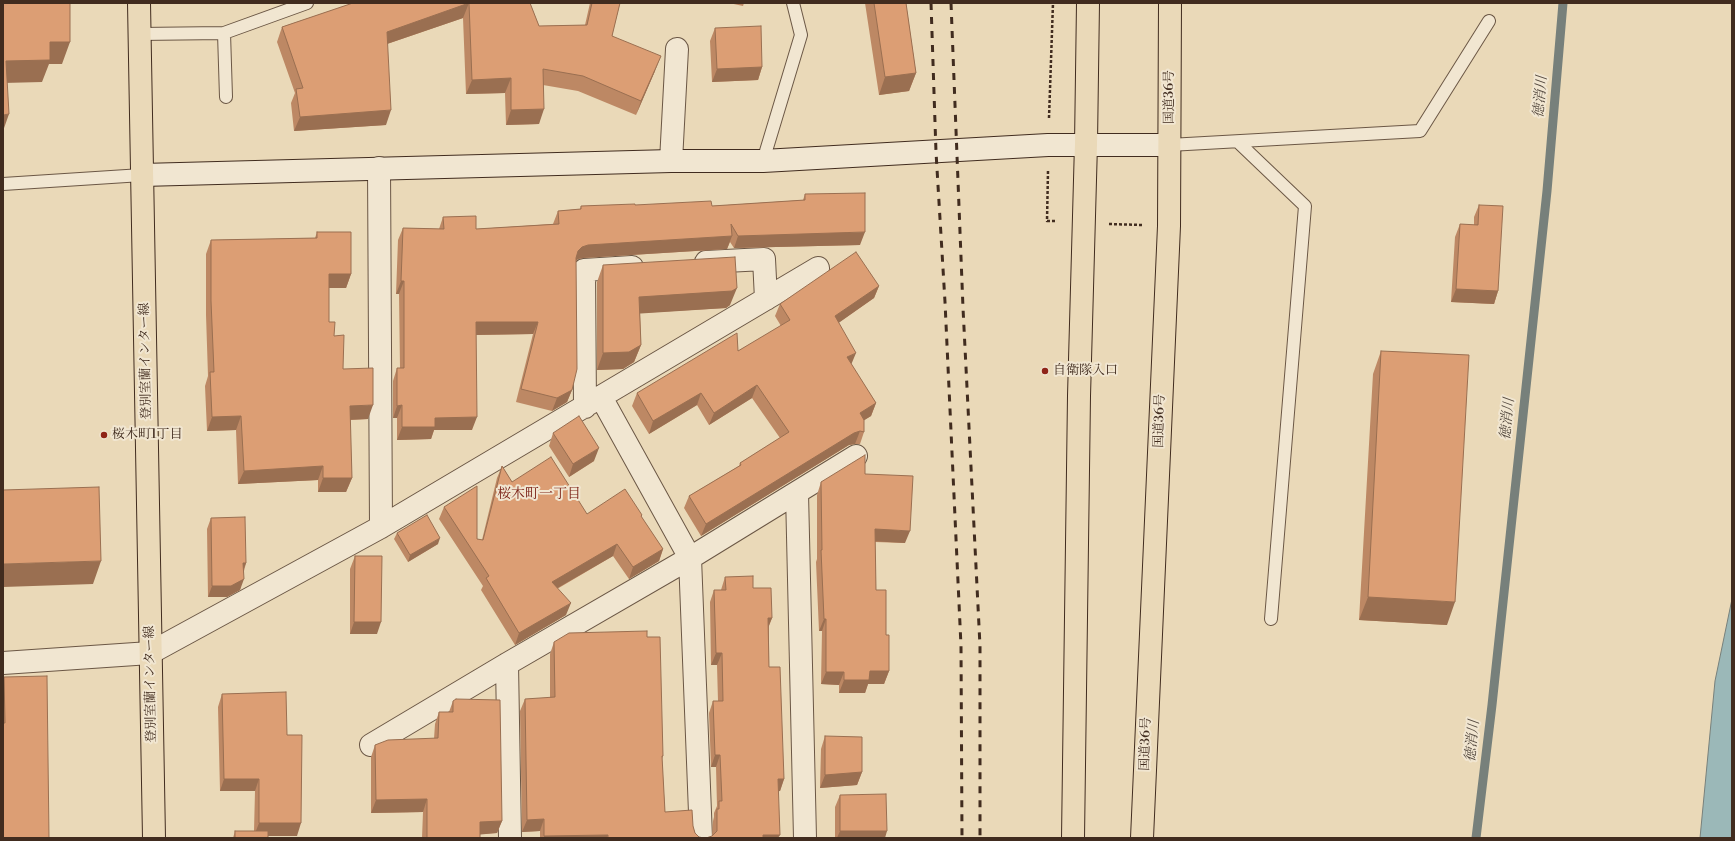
<!DOCTYPE html>
<html>
<head>
<meta charset="utf-8">
<style>
  body { margin:0 }
  #map { position:relative; width:1735px; height:841px; overflow:hidden; background:#ead9b8; font-family:"Libre Bodoni",serif }
  canvas { display:block }
  .frame { position:absolute; inset:0; border:4px solid #412c1f; pointer-events:none }
</style>
</head>
<body>
<div id="map">
<canvas width="1735" height="841"></canvas>
<div class="frame"></div>
</div>
<script>
const ctx = document.querySelector('canvas').getContext('2d');
ctx.lineJoin = 'round';
function fill(path, color) { ctx.fillStyle = color; ctx.fill(path, 'evenodd'); }
const shape = rows => new Path2D(rows.map(r => 'M' + r).join(''));
function trace(path, color, width, dash) { ctx.strokeStyle = color; ctx.lineWidth = width; ctx.lineCap = dash ? 'butt' : 'round'; ctx.setLineDash(dash || []); ctx.stroke(path); }
function label(font, color, halo, rows, align = 'center') {
  ctx.font = font + ' "Libre Bodoni","Noto Serif JP",serif'; ctx.lineWidth = 4; ctx.setLineDash([]); ctx.textBaseline = 'middle'; ctx.strokeStyle = halo; ctx.fillStyle = color; for (const [text, x, y, turn = 0] of rows) {
    ctx.save(); ctx.translate(x, y); ctx.rotate((+turn || 0) * Math.PI / 180); ctx.textAlign = isNaN(turn) ? turn : align; if (halo) ctx.strokeText(text, 0, 0); ctx.fillText(text, 0, 0); ctx.restore();
  }
}
const water = shape([
  [1732,599,1732,838,1700,838,1715,681,1732,599]
]);
fill(water, '#9bb8b8');
trace(water, '#77807b', 1);
trace(shape([
  [1476,838,1492,705,1547,191,1563,3]
]), '#77807b', 9);
const lane = shape([
  [224,33,226,97],
  [139,34,224,33,307,3],
  [1238,142,1305,206,1271,619],
  [1169,145,1420,131,1489,21],
  [763,161,801,35,793,3],
  [3,184,142,175]
]);
const street = shape([
  [671,161,677,49],
  [379,168,381,527],
  [706,262,764,259,766,299],
  [601,397,690,558,701,838],
  [585,407,584,270,632,267],
  [797,493,805,838],
  [3,663,150,653,381,527,818,268],
  [507,664,510,838],
  [371,745,507,664,690,558,856,456]
]);
const secondary = shape([
  [142,175,671,161,763,161,1048,145,1169,145]
]);
const primary = shape([
  [139,3,154,838]
]);
const highway = shape([
  [1073,838,1079,396,1086,144,1088,3],
  [1142,838,1169,226,1170,3]
]);
trace(lane, '#6b5745', 14);
trace(street, '#6b5745', 24);
trace(secondary, '#412c1f', 24);
trace(primary, '#412c1f', 24);
trace(highway, '#412c1f', 24);
trace(shape([
  [1049,118,1053,3],
  [1048,171,1047,221,1057,221],
  [1109,224,1142,225]
]), '#412c1f', 2.5, [3, 2]);
trace(lane, '#f1e6d1', 12);
trace(street, '#f1e6d1', 22);
trace(secondary, '#f1e6d1', 22);
trace(primary, '#ead9b8', 22);
trace(highway, '#ead9b8', 22);
trace(shape([
  [931,3,936,152,945,302,961,646,962,838],
  [951,3,963,308,980,646,980,838]
]), '#412c1f', 3, [7, 7]);
fill(shape([
  [353,3,530,3,539,26,585,25,590,3,620,3,612,36,655,71,636,115,578,91,543,85,539,124,506,125,505,93,466,94,463,18,387,44,386,125,294,131,291,103,295,93,277,42,282,27],
  [729,3,744,3,743,6],
  [865,3,906,3,916,73,909,91,879,95],
  [715,28,762,67,758,80,712,82,710,41],
  [805,194,860,245,734,248,730,242,727,249,583,258,578,259,576,261,572,390,567,402,552,411,516,402,533,334,476,335,472,430,434,430,431,439,397,440,397,418,393,418,393,381,397,368,400,368,399,294,396,294,398,240,403,228,439,229,443,217,476,229,553,224,558,211,580,209,581,206,635,205,712,206,803,200],
  [1479,205,1498,291,1494,304,1451,302,1455,237,1460,224,1474,225,1474,217],
  [317,232,351,274,346,288,329,288,329,322,334,336,343,369,368,419,350,420,352,478,346,492,318,492,318,480,238,484,236,430,207,431,205,386,208,376,206,315,206,254,211,240,315,238],
  [603,265,730,305,726,308,640,313,641,345,634,362,623,369,597,370,597,282],
  [879,286,874,298,838,323,851,364,876,403,871,416,864,420,864,432,860,444,855,444,849,445,701,536,684,508,689,496,739,466,740,463,780,438,752,398,709,425,697,405,649,434,632,406,637,393,738,351,781,326,775,316,780,304],
  [1381,351,1447,625,1359,620,1373,374],
  [553,433,594,461,569,477,549,446],
  [502,466,512,482,587,514,642,515,641,517,663,549,659,561,629,579,613,556,557,589,566,615,515,645,481,590,483,586,439,519,444,507,477,539,482,540,497,478],
  [865,474,905,543,875,542,876,590,886,635,889,671,884,684,868,684,865,693,839,693,839,685,821,684,822,631,819,631,816,562,817,559,817,495,821,482],
  [211,518,246,563,244,571,240,590,227,597,208,597,207,529],
  [397,533,438,544,408,562,394,539],
  [355,556,377,634,350,634,350,569],
  [725,577,753,588,772,618,769,626,769,667,784,779,780,791,779,791,712,836,713,821,714,817,714,813,717,806,716,767,711,767,709,713,713,701,718,701,717,665,711,665,710,602,714,590,721,590],
  [647,637,663,756,662,759,665,812,693,826,695,833,699,837,704,838,540,838,540,831,522,832,520,711,525,699,550,698,550,654,554,642],
  [4,677,49,838,3,838,3,680],
  [222,694,287,735,297,836,268,836,268,838,233,838,235,831,254,831,255,791,220,791,218,707],
  [453,701,502,821,497,833,480,834,480,838,422,838,423,812,371,813,371,757,375,745,434,739,435,724,439,712,449,712],
  [825,736,862,772,857,785,820,788,821,749],
  [840,795,885,838,835,838,835,807]
]), '#bd8864');
fill(shape([
  [469,3,463,18,381,46,387,32],
  [50,42,70,42,62,64,49,64,42,82,3,83,6,61],
  [661,56,655,71,636,115,641,101],
  [762,67,758,80,712,82,717,69],
  [916,73,909,91,879,95,885,77],
  [511,78,505,93,466,94,472,80],
  [544,109,539,124,506,125,511,110],
  [391,110,386,125,294,131,300,117],
  [9,114,3,131,3,115],
  [865,232,860,245,734,248,738,236],
  [732,236,727,249,583,258,578,259,573,264,578,251,582,247,588,245],
  [329,274,351,274,346,288,324,288],
  [401,281,404,281,399,294,396,294],
  [879,286,874,298,830,329,835,316],
  [737,288,730,305,726,308,633,314,639,297],
  [1456,289,1498,291,1494,304,1451,302],
  [476,322,538,322,533,334,472,335],
  [641,345,634,362,623,369,597,370,603,353],
  [856,353,851,365,847,357],
  [757,385,752,398,709,425,714,413],
  [572,390,567,402,552,411,557,398],
  [701,393,697,405,649,434,653,421],
  [876,403,871,416,855,426,860,413],
  [373,405,368,419,345,420,350,406],
  [402,405,397,418,393,418,397,406],
  [241,416,236,430,207,431,212,417],
  [477,417,472,430,434,430,431,439,397,440,402,427,435,418],
  [860,431,855,444,849,445,701,536,706,524,854,433],
  [599,448,594,461,569,477,573,464],
  [323,466,318,480,238,484,244,471],
  [323,478,352,478,346,492,318,492],
  [875,529,910,531,905,543,870,541],
  [440,538,438,544,408,562,410,555],
  [617,544,613,556,547,594,552,582],
  [663,549,659,561,629,579,633,567],
  [101,561,93,584,3,587,3,564],
  [243,563,246,563,242,574],
  [244,579,240,590,227,597,208,597,212,586],
  [1368,597,1455,602,1447,625,1359,620],
  [571,603,566,615,515,645,519,633],
  [768,618,772,618,767,630],
  [824,619,826,619,822,631,819,631],
  [354,622,381,622,377,634,350,634],
  [716,653,722,653,717,665,711,665],
  [870,671,889,671,884,684,868,684,865,693,839,693,844,680],
  [826,672,844,672,839,685,821,684],
  [715,755,720,755,716,767,711,767],
  [862,772,857,785,820,788,825,775],
  [224,779,259,779,255,791,220,791],
  [778,779,784,779,780,791,774,792],
  [427,799,423,812,371,813,376,800],
  [544,819,540,831,522,832,527,820],
  [502,821,497,833,475,835,480,822],
  [259,823,301,823,297,836,254,836],
  [840,831,887,831,885,838,837,838],
  [608,835,607,838,544,838,544,836],
  [763,835,780,835,778,838,762,838]
]), '#9a6f51');
const building = shape([
  [3,3,70,3,70,42,50,42,50,60,6,61,9,114,3,115,3,3],
  [353,3,530,3,539,26,587,25,592,3,620,3,612,36,661,56,641,101,583,76,543,69,544,109,511,110,511,78,472,80,469,3,387,32,391,110,300,117,296,89,303,88,282,27,353,3],
  [874,3,906,3,916,73,885,77,874,3],
  [761,26,762,67,717,69,715,28,761,26],
  [865,193,865,232,738,236,731,224,732,236,588,245,582,247,578,251,576,258,577,369,572,390,557,398,521,389,538,322,476,322,477,417,435,418,435,427,402,427,402,405,397,406,397,368,404,368,404,281,401,281,403,228,444,229,443,217,476,216,476,229,559,224,558,211,581,209,581,206,635,204,635,205,711,201,712,206,805,200,805,194,865,193],
  [1479,205,1503,206,1498,291,1456,289,1460,224,1478,225,1479,205],
  [317,232,351,232,351,274,329,274,329,322,335,322,334,336,344,335,343,369,373,368,373,405,350,406,352,478,323,478,323,466,244,471,241,416,212,417,210,372,214,372,211,301,211,240,317,238,317,232],
  [856,252,879,286,835,316,856,353,847,357,876,403,860,413,864,420,864,432,860,431,854,433,706,524,689,496,741,465,740,463,789,432,757,385,714,413,701,393,653,421,637,393,737,333,738,351,790,320,780,304,856,252],
  [735,257,737,288,732,291,639,297,641,345,629,352,603,353,603,265,735,257],
  [1381,351,1469,355,1455,602,1368,597,1381,351],
  [579,416,599,448,573,464,553,433,579,416],
  [865,455,865,474,913,476,910,531,875,529,876,590,886,590,886,635,889,635,889,671,870,671,869,680,844,680,844,672,826,672,826,619,824,619,821,550,822,550,821,482,865,455],
  [551,457,587,514,625,489,642,515,641,516,663,549,633,567,617,544,552,582,571,603,519,633,486,578,489,576,444,507,477,486,477,539,483,540,502,466,512,482,551,457],
  [99,487,101,561,3,564,3,490,99,487],
  [427,515,440,538,410,555,397,533,427,515],
  [245,517,246,563,243,563,244,579,231,586,212,586,211,518,245,517],
  [355,556,382,556,381,622,354,622,355,556],
  [753,576,753,588,771,588,772,618,768,618,769,667,780,667,784,779,778,779,780,835,763,835,763,838,706,838,712,836,717,831,717,809,719,809,719,801,722,801,720,755,715,755,713,701,723,701,722,653,716,653,714,590,726,590,725,577,753,576],
  [647,631,647,637,660,637,663,756,662,756,665,812,692,810,693,826,695,833,699,837,704,838,608,838,608,835,544,836,544,819,527,820,525,699,555,697,554,642,569,633,647,631],
  [47,676,49,838,3,838,3,723,5,723,4,677,47,676],
  [286,692,287,735,302,735,301,823,259,823,259,779,224,779,222,694,286,692],
  [456,699,500,700,502,821,480,822,480,838,427,838,427,799,376,800,375,745,388,740,438,738,439,712,453,712,453,701,456,699],
  [825,736,862,737,862,772,825,775,825,736],
  [886,794,887,831,840,831,840,795,886,794],
  [235,831,268,831,268,838,235,838,235,831]
]);
fill(building, '#dc9e74');
trace(building, '#9a6f51', 1);
for (const [x, y, r, color] of [
  [1045,371,4,"#8f2418"],
  [104,435,4,"#8f2418"]
]) { const dot = new Path2D(); dot.arc(x, y, r, 0, 2 * Math.PI); ctx.fillStyle = color; ctx.fill(dot); trace(dot, '#f1e6d1', 1.5); }
label('13px', '#412c1f', '#f1e6d1', [
  ["国道36号",1170,97,-90],
  ["登別室蘭インター線",146,361,-91],
  ["国道36号",1160,421,-88],
  ["登別室蘭インター線",151,684,-91],
  ["国道36号",1146,744,-88]
]);
label('13px', '#412c1f', '#f1e6d1', [
  ["自衛隊入口",1053,371],
  ["桜木町1丁目",112,435]
], 'left');
label('italic 14px', '#53483e', '#f1e6d1', [
  ["徳消川",1541,97,-85],
  ["徳消川",1508,419,-84],
  ["徳消川",1473,741,-84]
]);
label('14px', '#7a1f14', '#f1e6d1', [
  ["桜木町一丁目",539,495]
]);
</script>
</body>
</html>
